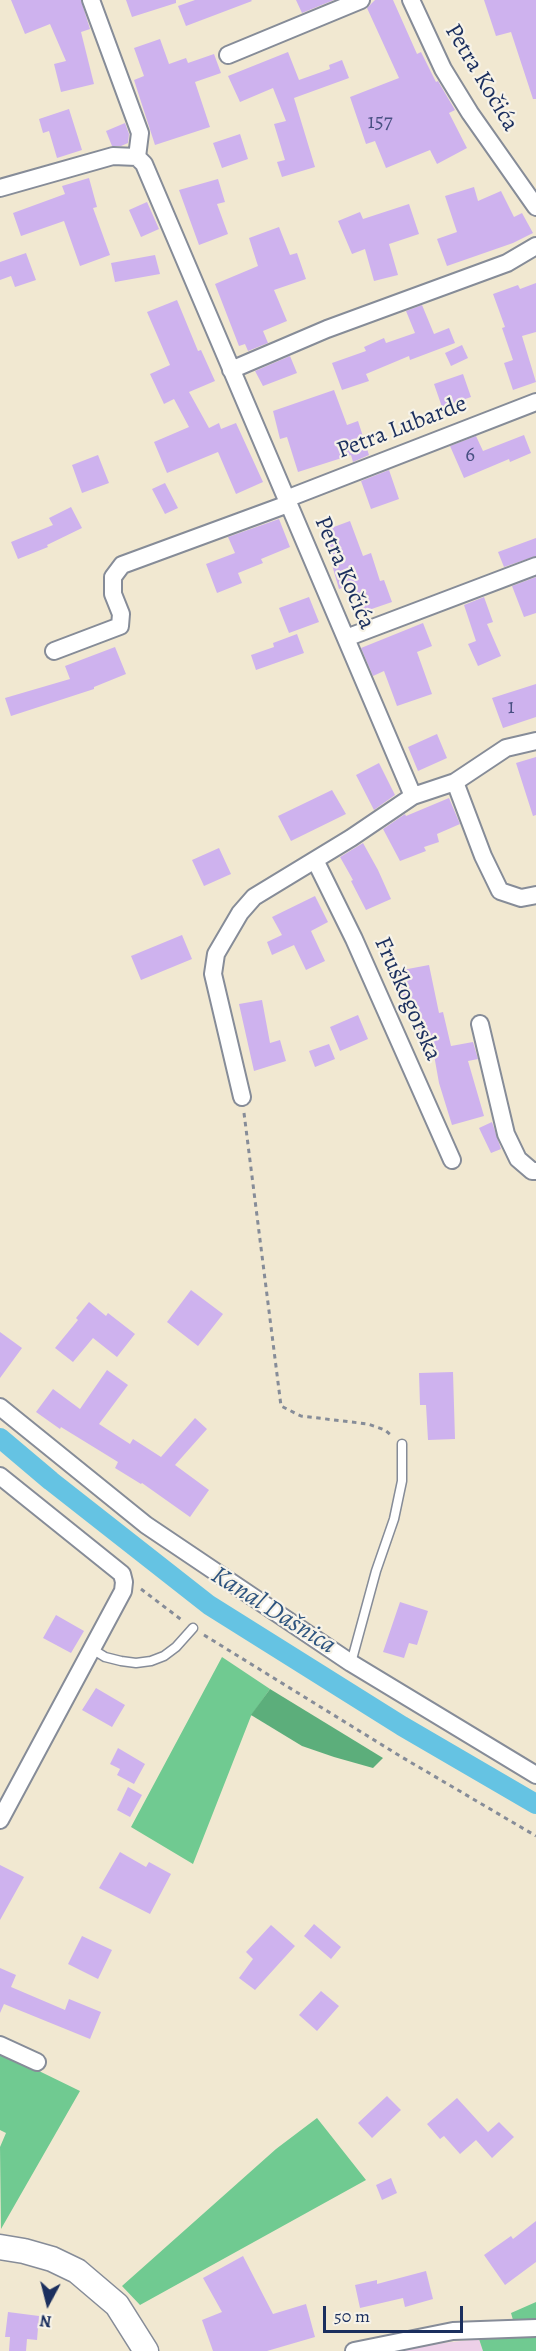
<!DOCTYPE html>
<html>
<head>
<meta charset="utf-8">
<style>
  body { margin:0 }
  #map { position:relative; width:536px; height:2351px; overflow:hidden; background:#f1e8d1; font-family:Alegreya,serif }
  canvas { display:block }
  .north { position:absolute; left:18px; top:2273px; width:60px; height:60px; -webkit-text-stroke:4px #f7f3e8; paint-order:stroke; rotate:187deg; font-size:16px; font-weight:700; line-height:24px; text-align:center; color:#1b2f5e }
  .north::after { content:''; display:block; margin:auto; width:21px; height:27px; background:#1b2f5e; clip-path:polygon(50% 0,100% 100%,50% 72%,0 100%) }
  .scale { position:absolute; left:323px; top:2306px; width:140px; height:27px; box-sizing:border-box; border:3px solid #1b2f5e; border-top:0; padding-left:8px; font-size:18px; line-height:21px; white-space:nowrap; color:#1b2f5e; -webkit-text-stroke:4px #f7f3e8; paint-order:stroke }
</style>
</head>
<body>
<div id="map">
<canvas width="536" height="2351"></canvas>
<div class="north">N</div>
<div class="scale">50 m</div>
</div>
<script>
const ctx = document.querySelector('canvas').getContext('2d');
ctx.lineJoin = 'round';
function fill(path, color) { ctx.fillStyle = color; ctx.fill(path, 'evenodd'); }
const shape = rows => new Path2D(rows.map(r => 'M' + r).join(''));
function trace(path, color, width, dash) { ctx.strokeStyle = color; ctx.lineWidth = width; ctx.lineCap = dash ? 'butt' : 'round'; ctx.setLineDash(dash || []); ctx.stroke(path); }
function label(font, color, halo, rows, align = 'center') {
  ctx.font = font + ' Alegreya,serif'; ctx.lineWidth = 4.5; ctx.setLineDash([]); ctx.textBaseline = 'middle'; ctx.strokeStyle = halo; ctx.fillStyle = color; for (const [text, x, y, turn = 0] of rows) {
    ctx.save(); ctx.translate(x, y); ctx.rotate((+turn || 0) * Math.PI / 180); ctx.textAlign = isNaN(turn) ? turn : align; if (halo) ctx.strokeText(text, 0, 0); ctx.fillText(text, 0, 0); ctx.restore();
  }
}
fill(shape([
  [479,2339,483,2351,397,2351,435,2344]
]), '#edd0e8');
fill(shape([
  [222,1657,270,1689,251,1716,193,1864,131,1827],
  [0,2052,80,2091,1,2229,0,2147,6,2133,0,2130],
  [317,2118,366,2180,140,2305,122,2286,276,2149],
  [536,2302,536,2319,513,2320,511,2313],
  [536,2337,536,2351,483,2351,479,2339]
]), '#70ca91');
fill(shape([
  [270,1689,383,1758,373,1768,334,1757,302,1746,251,1715]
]), '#5cae7b');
trace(shape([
  [0,1438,51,1481,209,1605,402,1726,536,1804]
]), '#65c3e3', 20);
fill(shape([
  [11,0,81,0,90,29,81,32,94,84,61,92,54,64,66,61,50,24,25,34],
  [126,0,176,0,176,3,132,17],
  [195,0,251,0,252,1,186,26,178,6],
  [296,0,334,0,302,13],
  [375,0,393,0,417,54,421,52,436,82,438,81,455,110,449,113,467,148,437,164,430,150,386,168,375,141,366,144,350,97,399,78,367,8],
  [484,0,536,0,536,99,533,99,511,32,496,36],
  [160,39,169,64,186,58,188,63,214,54,221,73,195,82,210,127,155,145,134,80,144,76,134,48],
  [288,52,299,80,330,69,329,65,342,60,349,78,294,98,315,167,282,177,277,162,285,160,274,124,286,121,273,88,240,102,228,76],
  [69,109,82,150,57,158,49,131,43,133,39,119],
  [125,123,129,134,128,143,121,146,112,146,106,131],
  [240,134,248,159,222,168,213,143],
  [89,178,97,207,93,208,110,255,80,266,64,221,21,236,13,213,65,194,62,186],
  [218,179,225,202,217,204,228,234,199,245,179,190],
  [474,187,478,201,501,191,514,217,522,213,533,233,513,243,447,266,437,239,457,232,445,196],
  [147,202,159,229,141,237,129,210],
  [409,204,419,234,389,244,398,275,374,281,365,249,352,254,338,221,360,212,363,219],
  [279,227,290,255,297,253,306,279,274,290,287,321,263,331,268,343,248,351,245,344,239,346,215,284,258,266,249,238],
  [26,253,36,280,15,287,11,276,0,280,0,262],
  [155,255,160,274,115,282,111,263],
  [536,283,536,332,522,336,536,382,513,390,504,363,513,360,502,328,505,327,493,294,518,285,520,289],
  [177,300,198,351,201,350,215,381,189,392,209,428,219,423,221,429,236,423,263,482,236,494,218,452,167,473,154,442,189,427,174,399,164,404,150,374,170,365,147,312],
  [422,305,434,334,449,328,455,343,410,360,409,356,366,374,369,381,342,390,332,363,366,351,364,347,384,338,386,343,415,333,406,311],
  [462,345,468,358,451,366,445,353],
  [290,356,297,373,263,386,255,371],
  [463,374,471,397,442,407,434,384],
  [334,390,347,425,358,421,369,455,353,462,351,455,298,472,287,437,280,439,273,411],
  [524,435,531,453,510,462,509,459,464,478,450,446,476,436,483,451],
  [98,455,109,483,82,493,72,465],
  [389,470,399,499,371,509,361,481],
  [165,483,178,508,165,514,152,489],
  [71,507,82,528,47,545,48,547,18,559,11,542,53,525,49,518],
  [279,519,290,547,261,559,263,563,238,573,242,583,217,593,206,564,235,553,228,537],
  [350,521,363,556,371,553,380,581,384,580,392,602,360,613,350,585,339,589,332,565,335,564,323,531],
  [536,538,536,556,504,567,498,552],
  [536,577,536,613,524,617,512,586],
  [309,597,319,622,289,633,279,608],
  [484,597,493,622,487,624,501,656,478,666,468,644,476,641,464,605],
  [423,623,432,646,417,652,432,694,397,706,384,671,373,676,361,648],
  [297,634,304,653,256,670,251,655,274,647,273,643],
  [115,647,126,674,94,687,94,689,11,716,5,698,70,679,65,666],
  [536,684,536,717,503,728,492,698],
  [437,734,447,758,418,771,408,747],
  [536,757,536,815,533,816,516,763],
  [379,763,395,795,374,810,356,775],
  [332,790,346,814,291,841,278,816],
  [449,798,460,824,437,834,439,842,424,847,426,851,400,861,383,829,405,814,406,816],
  [363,843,378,870,391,899,366,910,351,881,353,880,340,857],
  [219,848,231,874,204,886,192,860],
  [315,896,328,922,311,931,325,961,306,970,294,945,272,955,267,942,282,935,272,917],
  [182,935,192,959,141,980,131,956],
  [429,965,439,1013,443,1012,451,1046,473,1042,478,1059,468,1061,484,1116,452,1125,439,1083,431,1038,421,1040,412,1000,403,1001,397,971],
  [262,1000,270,1043,280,1040,286,1061,254,1071,239,1004],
  [358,1015,368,1039,340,1051,330,1027],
  [329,1044,335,1059,315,1067,309,1051],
  [492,1122,501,1149,491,1153,479,1128],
  [191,1290,223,1314,198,1346,167,1322],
  [89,1302,106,1316,108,1313,135,1334,117,1357,93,1338,73,1362,55,1348,78,1320,76,1318],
  [0,1332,22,1348,0,1378],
  [107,1370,128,1385,99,1424,130,1444,133,1439,161,1457,195,1418,207,1429,175,1465,209,1490,190,1517,142,1483,141,1484,115,1468,118,1462,61,1427,60,1429,36,1412,53,1389,80,1409],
  [453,1372,455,1439,428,1440,426,1405,420,1405,419,1373],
  [400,1602,428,1611,417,1645,409,1643,404,1658,383,1652],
  [56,1615,84,1631,71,1653,43,1638],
  [96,1688,125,1705,112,1727,82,1710],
  [118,1748,145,1764,134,1784,117,1775,120,1769,110,1764],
  [128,1787,142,1795,130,1817,117,1810],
  [120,1852,146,1867,149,1862,171,1874,150,1914,99,1888],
  [0,1865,24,1877,0,1920],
  [314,1924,341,1947,331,1959,304,1936],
  [271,1925,295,1946,255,1990,239,1978,253,1959,246,1952],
  [82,1936,112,1950,98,1979,68,1964],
  [0,1968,16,1975,11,1987,65,2010,69,1999,101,2012,90,2039,4,2004,0,2013],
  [321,1991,339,2006,317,2031,299,2015],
  [387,2096,401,2110,372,2138,358,2123],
  [457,2098,488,2132,499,2122,514,2137,492,2158,476,2140,460,2154,444,2136,440,2139,427,2124],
  [391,2178,397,2193,382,2200,376,2185],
  [536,2221,536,2262,505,2285,484,2255,511,2236,513,2239],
  [243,2256,273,2314,306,2304,315,2337,267,2351,213,2351,202,2320,222,2312,203,2278],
  [426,2271,433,2299,405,2307,403,2298,360,2308,355,2285,377,2280,377,2284],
  [8,2312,39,2316,37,2340,27,2339,26,2351,9,2351,10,2337,5,2337]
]), '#ceb2ee');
const lane = shape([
  [92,1649,105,1657,121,1661,136,1663,151,1661,164,1656,176,1647,193,1628],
  [351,1663,376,1571,394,1519,402,1481,402,1444]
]);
const street = shape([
  [91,0,140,133,137,157],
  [411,0,443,69,470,113,536,207],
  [228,55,361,0],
  [0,188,113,156,137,157,144,164,413,796],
  [231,370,327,329,507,263,536,246],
  [286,499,536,402],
  [346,638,536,566],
  [54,651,120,626,121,614,113,594,113,577,122,565,288,504],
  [455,782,483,856,500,891,521,898,536,895],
  [315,860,354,939,452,1160],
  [480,1024,506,1134,518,1159,532,1171,536,1171],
  [242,1097,213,974,216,954,240,913,254,897,351,838,413,796,455,782,506,748,536,741],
  [0,1407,146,1525,351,1663,536,1775],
  [0,1476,122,1574,124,1582,123,1591,0,1820],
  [0,2045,37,2062],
  [354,2351,453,2331,536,2328]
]);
const secondary = shape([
  [0,2247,24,2251,52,2259,77,2271,117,2305,146,2351]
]);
trace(lane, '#868c98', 11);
trace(street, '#868c98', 20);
trace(secondary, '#868c98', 27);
trace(shape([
  [244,1113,281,1406,301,1416,368,1424,385,1430,393,1437],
  [141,1589,183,1621],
  [204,1635,400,1756,536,1836]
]), '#868c98', 3, [4.5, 4.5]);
trace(lane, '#fff', 8);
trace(street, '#fff', 16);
trace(secondary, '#fff', 24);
label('21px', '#485082', null, [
  ["157",380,123],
  ["6",470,456],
  ["1",511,708]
]);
label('24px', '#1b2f5e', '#f7f3e8', [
  ["Petra Kočića",481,78,59],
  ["Petra Lubarde",402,428,-21],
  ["Petra Kočića",344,573,67],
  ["Fruškogorska",407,999,66]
]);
label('italic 26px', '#2e547f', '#f7f3e8', [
  ["Kanal Dašnica",273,1611,32]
]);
</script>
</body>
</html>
